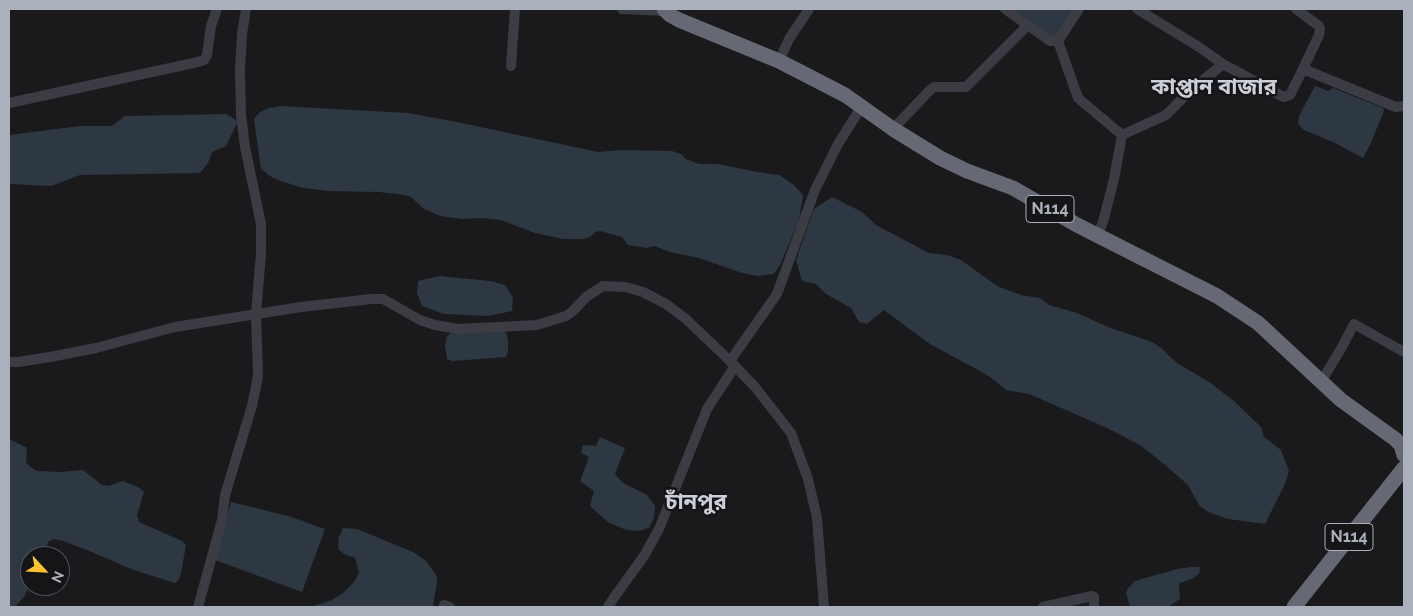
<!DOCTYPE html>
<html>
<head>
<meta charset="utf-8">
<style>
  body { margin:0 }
  #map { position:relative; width:1413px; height:616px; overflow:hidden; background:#1a1a1c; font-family:Raleway,sans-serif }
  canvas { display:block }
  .frame { position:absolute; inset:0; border:10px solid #abb0bd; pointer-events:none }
  .north { position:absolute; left:20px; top:546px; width:50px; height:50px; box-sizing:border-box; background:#151518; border:1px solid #51535a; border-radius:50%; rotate:115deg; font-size:14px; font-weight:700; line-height:20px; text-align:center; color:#abb0bd }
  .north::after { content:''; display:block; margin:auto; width:18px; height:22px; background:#ffc32f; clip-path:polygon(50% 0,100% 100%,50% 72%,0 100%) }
</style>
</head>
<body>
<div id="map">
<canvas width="1413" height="616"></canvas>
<div class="frame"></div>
<div class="north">N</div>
</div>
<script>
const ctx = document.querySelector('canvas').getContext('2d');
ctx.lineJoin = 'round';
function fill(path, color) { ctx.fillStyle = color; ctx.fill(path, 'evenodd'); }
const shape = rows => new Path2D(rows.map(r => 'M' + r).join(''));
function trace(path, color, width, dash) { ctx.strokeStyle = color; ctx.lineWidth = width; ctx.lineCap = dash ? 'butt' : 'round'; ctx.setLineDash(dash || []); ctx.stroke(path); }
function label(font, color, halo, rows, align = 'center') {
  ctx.font = font + ' Raleway,"Noto Sans Bengali",sans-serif'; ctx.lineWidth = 5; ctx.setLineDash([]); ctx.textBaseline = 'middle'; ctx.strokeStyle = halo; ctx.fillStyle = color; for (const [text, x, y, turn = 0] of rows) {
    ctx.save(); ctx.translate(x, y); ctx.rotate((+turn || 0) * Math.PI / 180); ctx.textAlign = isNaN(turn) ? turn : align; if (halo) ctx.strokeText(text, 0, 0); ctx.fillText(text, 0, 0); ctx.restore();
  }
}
fill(shape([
  [1013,9,1074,9,1055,37,1052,37],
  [1315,86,1328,91,1333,88,1383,108,1384,111,1370,145,1363,158,1335,143,1304,130,1298,124,1299,116],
  [281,106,408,113,452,121,598,152,621,150,672,151,681,154,686,159,699,164,718,164,757,172,779,175,794,185,803,195,799,220,780,265,774,274,758,276,742,273,699,258,670,252,654,246,647,248,628,245,622,237,600,231,595,232,591,236,584,239,563,239,535,233,501,220,482,218,462,219,440,216,424,209,411,197,405,195,379,192,329,191,303,188,278,180,270,176,261,169,254,119,260,112,269,108],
  [226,114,238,121,226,146,212,152,208,163,200,173,80,175,51,186,9,184,9,135,80,126,112,126,125,116],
  [832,197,862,212,876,225,929,253,947,255,961,260,997,286,1021,295,1040,298,1049,305,1077,313,1108,327,1152,342,1161,348,1177,363,1209,382,1234,401,1261,427,1264,437,1281,450,1289,471,1284,486,1265,524,1228,519,1208,512,1199,505,1188,485,1164,464,1140,445,1105,427,1029,394,1006,390,989,376,930,344,884,310,867,324,859,322,851,308,826,294,816,284,802,281,796,260,814,209],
  [439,276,490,281,505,285,513,297,512,311,489,316,444,314,422,306,417,293,418,281],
  [506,331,508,341,508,350,506,357,452,361,447,359,445,345,447,337,450,333,453,332],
  [600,437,625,448,615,474,623,483,647,495,655,506,654,518,649,528,639,531,626,530,608,522,590,506,594,491,580,481,589,457,581,453,583,445,596,446],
  [9,439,27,448,26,462,29,466,37,471,60,472,83,470,102,485,108,486,123,481,140,488,144,492,137,515,139,522,182,541,186,545,181,573,178,581,175,583,131,569,87,550,63,541,54,539,49,541,43,556,30,556,30,584,24,597,15,607,9,607],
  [231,502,288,516,325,529,302,592,215,560],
  [343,528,357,529,413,552,425,560,437,576,437,582,433,607,313,607,314,606,332,600,343,593,355,581,359,572,355,558,344,554,338,549,339,537],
  [1191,567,1200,567,1199,574,1194,578,1180,583,1179,585,1180,599,1168,607,1130,607,1126,593,1128,588,1135,581,1177,569]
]), '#2e3842');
trace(shape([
  [622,9,665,11],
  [1005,9,1050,41,1058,41],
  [1137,9,1199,47,1223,64],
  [1296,9,1319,26,1320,28,1319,35,1303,69],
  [1058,41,1078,98,1122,135],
  [1058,41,1079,9],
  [779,61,789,39,809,9],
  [511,66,515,9],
  [9,103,198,62,204,60,207,55,211,26,217,9],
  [893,129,931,89,935,87,966,87,1028,25],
  [1097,236,1103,222,1114,179,1122,135,1166,115,1191,90,1223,64,1280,95,1284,97,1290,95,1303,69,1386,103,1396,107,1404,106],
  [730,361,777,294,815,190,838,144,862,106],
  [9,362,18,362,50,357,96,348,175,327,301,307,371,299,383,299,420,320,435,325,458,329,537,325,566,316,573,311,586,297,603,286,626,287,643,292,666,304,686,319,730,361,755,387,791,433,808,479,817,518,824,607],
  [1321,382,1342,347,1354,324,1404,352],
  [444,605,450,607],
  [198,607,222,520,225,495,252,406,258,376,256,314,261,253,261,224,245,147,241,115,240,70,242,34,246,9],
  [608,607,615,596,644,556,659,529,707,409,735,366],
  [1043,607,1092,596,1094,597,1094,607]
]), '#3c3d44', 10);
trace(shape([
  [664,9,670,15,679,20,779,61,845,95,893,129,940,158,967,171,1013,188,1077,225,1217,296,1258,323,1341,400,1395,439,1401,445,1404,455],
  [1294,607,1404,468]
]), '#666973', 15);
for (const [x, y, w] of [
  [1050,209,48],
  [1349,537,48]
]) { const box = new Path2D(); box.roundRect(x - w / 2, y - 13.5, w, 27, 4); ctx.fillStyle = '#151518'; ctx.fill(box); trace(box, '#abb0bd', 1); }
label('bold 16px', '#abb0bd', null, [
  ["N114",1050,209],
  ["N114",1349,537]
]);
label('bold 22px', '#cdcfd8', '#151518', [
  ["কাপ্তান বাজার",1214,87],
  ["চাঁনপুর",696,502]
]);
</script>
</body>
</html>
